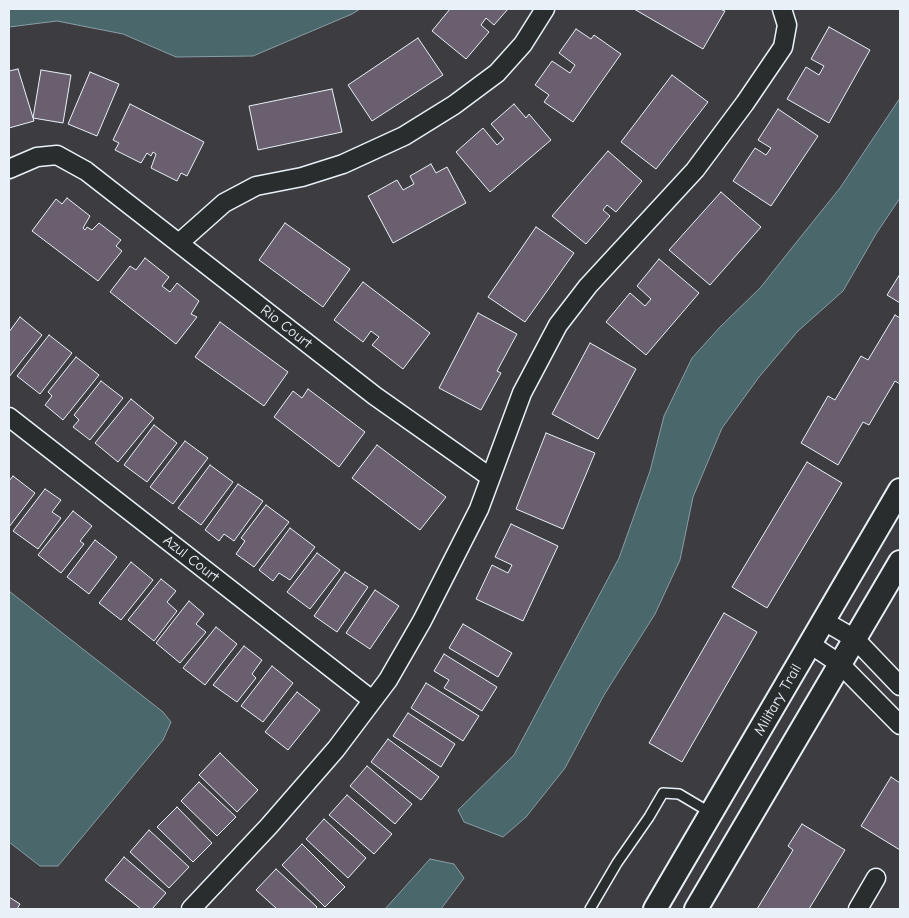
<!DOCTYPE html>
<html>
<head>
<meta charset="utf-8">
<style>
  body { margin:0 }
  #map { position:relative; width:909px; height:918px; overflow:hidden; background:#3d3c41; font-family:"Comic Neue",sans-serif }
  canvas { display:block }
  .frame { position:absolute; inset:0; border:10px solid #e8f1f8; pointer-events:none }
</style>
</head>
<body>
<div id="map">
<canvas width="909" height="918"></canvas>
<div class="frame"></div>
</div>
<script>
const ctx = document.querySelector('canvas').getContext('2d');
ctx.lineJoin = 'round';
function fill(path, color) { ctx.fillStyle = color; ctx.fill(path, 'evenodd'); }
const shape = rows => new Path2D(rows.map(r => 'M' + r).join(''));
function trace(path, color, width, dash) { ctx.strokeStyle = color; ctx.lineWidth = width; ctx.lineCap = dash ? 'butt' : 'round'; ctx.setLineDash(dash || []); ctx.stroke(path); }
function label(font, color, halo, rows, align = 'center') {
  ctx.font = font + ' "Comic Neue",sans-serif'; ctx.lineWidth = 5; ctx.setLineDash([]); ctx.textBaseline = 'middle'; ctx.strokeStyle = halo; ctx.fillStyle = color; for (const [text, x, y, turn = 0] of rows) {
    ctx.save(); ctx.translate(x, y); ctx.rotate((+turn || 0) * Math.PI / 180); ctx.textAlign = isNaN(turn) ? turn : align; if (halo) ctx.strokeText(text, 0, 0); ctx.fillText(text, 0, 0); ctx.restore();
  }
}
const water = shape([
  [9,9,360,9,352,14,253,56,176,57,123,34,57,21,9,27,9,9],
  [900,98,900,198,876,234,843,291,798,331,759,377,722,428,693,497,680,560,655,614,604,695,565,768,526,817,503,837,464,822,458,810,514,755,619,558,650,471,664,416,692,358,720,327,760,288,799,239,840,188,900,98],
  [9,591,163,712,171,722,163,740,58,866,40,866,9,842,9,591],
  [430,859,454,864,464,878,441,909,385,909,430,859]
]);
fill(water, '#4a676c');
trace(water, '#899ea4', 1);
const building = shape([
  [450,9,508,9,494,25,486,18,481,25,489,32,466,59,432,31,450,9],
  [634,9,720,9,725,11,703,49,634,9],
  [829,27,870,50,829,123,787,99,806,67,819,75,824,66,811,59,829,27],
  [576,29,591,39,594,35,621,54,573,122,544,102,549,95,535,85,552,61,570,73,575,65,559,53,576,29],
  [418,38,443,75,372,121,348,85,418,38],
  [18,69,34,121,9,128,9,71,18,69],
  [41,70,71,75,63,123,33,118,41,70],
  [90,72,119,84,97,136,68,124,90,72],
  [672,75,708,102,656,169,621,142,672,75],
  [332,89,342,132,258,150,249,106,332,89],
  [130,104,204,142,187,176,181,173,177,181,151,168,156,154,153,152,151,156,147,153,141,163,115,150,119,143,113,140,130,104],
  [514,104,526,118,529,114,551,140,490,192,456,152,483,128,497,145,504,139,491,124,514,104],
  [778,109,818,136,771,206,733,181,755,148,766,155,771,148,758,140,778,109],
  [608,151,642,181,616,212,607,205,603,210,610,216,586,244,552,216,608,151],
  [431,164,436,173,447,167,466,203,393,243,368,196,397,180,403,190,414,184,410,176,431,164],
  [721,192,761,227,710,285,669,250,721,192],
  [67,198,90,216,83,228,85,230,87,227,92,230,99,223,121,240,116,246,122,251,98,281,32,231,56,199,62,204,67,198],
  [285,223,350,269,323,307,259,260,285,223],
  [536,227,574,253,525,322,488,297,536,227],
  [145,258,169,277,162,286,170,292,177,283,199,301,191,314,197,317,176,344,110,292,130,266,136,270,145,258],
  [659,259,699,293,646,355,606,322,630,293,645,306,651,299,637,286,659,259],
  [900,274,900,303,887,295,900,274],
  [363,282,430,333,403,369,372,345,379,337,371,331,363,342,334,320,363,282],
  [478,313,517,334,497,371,501,373,481,410,439,388,478,313],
  [895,315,900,318,900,384,895,381,869,425,863,422,838,465,801,443,828,396,835,400,861,356,868,360,895,315],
  [20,317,42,335,9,377,9,332,20,317],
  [220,322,288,372,264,406,195,357,220,322],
  [49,335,72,353,40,394,17,376,49,335],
  [590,343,636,369,598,439,552,414,590,343],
  [76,357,99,375,63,420,45,405,52,396,48,392,76,357],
  [101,381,123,398,90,440,73,427,79,420,74,415,101,381],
  [308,389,365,432,339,467,274,417,293,391,302,398,308,389],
  [131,399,154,418,118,462,95,443,131,399],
  [154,425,177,443,147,482,124,465,154,425],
  [546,433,595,453,563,529,516,509,546,433],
  [185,441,208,458,173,504,150,487,185,441],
  [377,445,446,497,420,530,352,478,377,445],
  [807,462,842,483,767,608,732,587,807,462],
  [210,465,233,482,201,525,178,508,210,465],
  [13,476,35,493,9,527,9,481,13,476],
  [238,484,263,501,234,541,224,534,219,541,205,530,238,484],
  [45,489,61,500,52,512,61,518,38,549,13,531,45,489],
  [266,505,289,522,254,567,236,554,245,541,241,538,266,505],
  [73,511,92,526,80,541,84,544,61,573,38,555,73,511],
  [511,524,558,546,523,621,476,599,492,565,508,573,512,565,495,557,511,524],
  [290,528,315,547,290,580,279,573,273,581,259,570,290,528],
  [95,540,117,557,89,594,67,577,95,540],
  [317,553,340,570,310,609,287,592,317,553],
  [131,562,153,580,121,620,99,603,131,562],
  [345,572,368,587,337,632,314,616,345,572],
  [161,579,176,591,167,602,177,611,154,641,128,620,161,579],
  [375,590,399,606,370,649,346,633,375,590],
  [189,601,204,614,196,624,206,632,180,663,156,643,189,601],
  [724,613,757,632,682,762,649,743,724,613],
  [463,624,512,653,498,677,449,648,463,624],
  [216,627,237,644,205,685,183,668,216,627],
  [244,646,262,660,252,674,256,678,237,702,213,685,244,646],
  [444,654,497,687,482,711,444,688,449,680,434,671,444,654],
  [272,666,293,683,263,722,241,706,272,666],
  [426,683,479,716,463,741,411,708,426,683],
  [297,692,320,710,288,750,265,732,297,692],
  [408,713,455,744,441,767,393,736,408,713],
  [388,739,439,777,421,800,371,762,388,739],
  [220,753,258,790,237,812,199,775,220,753],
  [367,766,412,804,395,824,350,786,367,766],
  [891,777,900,783,900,850,861,826,891,777],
  [199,782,236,817,217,836,181,801,199,782],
  [347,795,392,834,374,854,329,815,347,795],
  [177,807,212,843,193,862,157,827,177,807],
  [324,819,366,858,348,878,306,839,324,819],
  [802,824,845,850,809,909,757,909,793,850,788,846,802,824],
  [149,830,189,867,169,888,130,852,149,830],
  [302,844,345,887,325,907,282,865,302,844],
  [124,857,166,893,152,909,141,909,105,880,124,857],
  [276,869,317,907,315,909,277,909,256,890,276,869],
  [9,897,20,904,17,909,9,909,9,897]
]);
fill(building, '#6a5f6e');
trace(building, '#e8f1f8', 1);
const service = shape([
  [590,909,617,863,649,817,663,793,679,794,711,813]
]);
const minor = shape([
  [9,169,37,157,57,155,86,171,375,396,490,477],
  [179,243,224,203,256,186,302,177,343,164,404,136,454,105,497,73,523,44,545,9],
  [9,417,372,700],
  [824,621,855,639,900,686],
  [810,644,840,664,900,725],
  [191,909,269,826,336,749,388,680,422,621,479,509,522,393,558,325,588,286,695,170,745,103,783,47,787,25,782,9],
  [858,909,876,878]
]);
const tertiary = shape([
  [655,909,900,490],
  [696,909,900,562]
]);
trace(service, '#e8f1f8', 12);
trace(minor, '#e8f1f8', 21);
trace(tertiary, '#e8f1f8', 26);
trace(service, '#2a2d2e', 9);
trace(minor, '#2a2d2e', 18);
trace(tertiary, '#2a2d2e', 22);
label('15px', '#e8f1f8', '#2a2d2e', [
  ["Rio Court",286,327,38],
  ["Azul Court",191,559,38],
  ["Military Trail",778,700,-60]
]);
</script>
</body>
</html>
